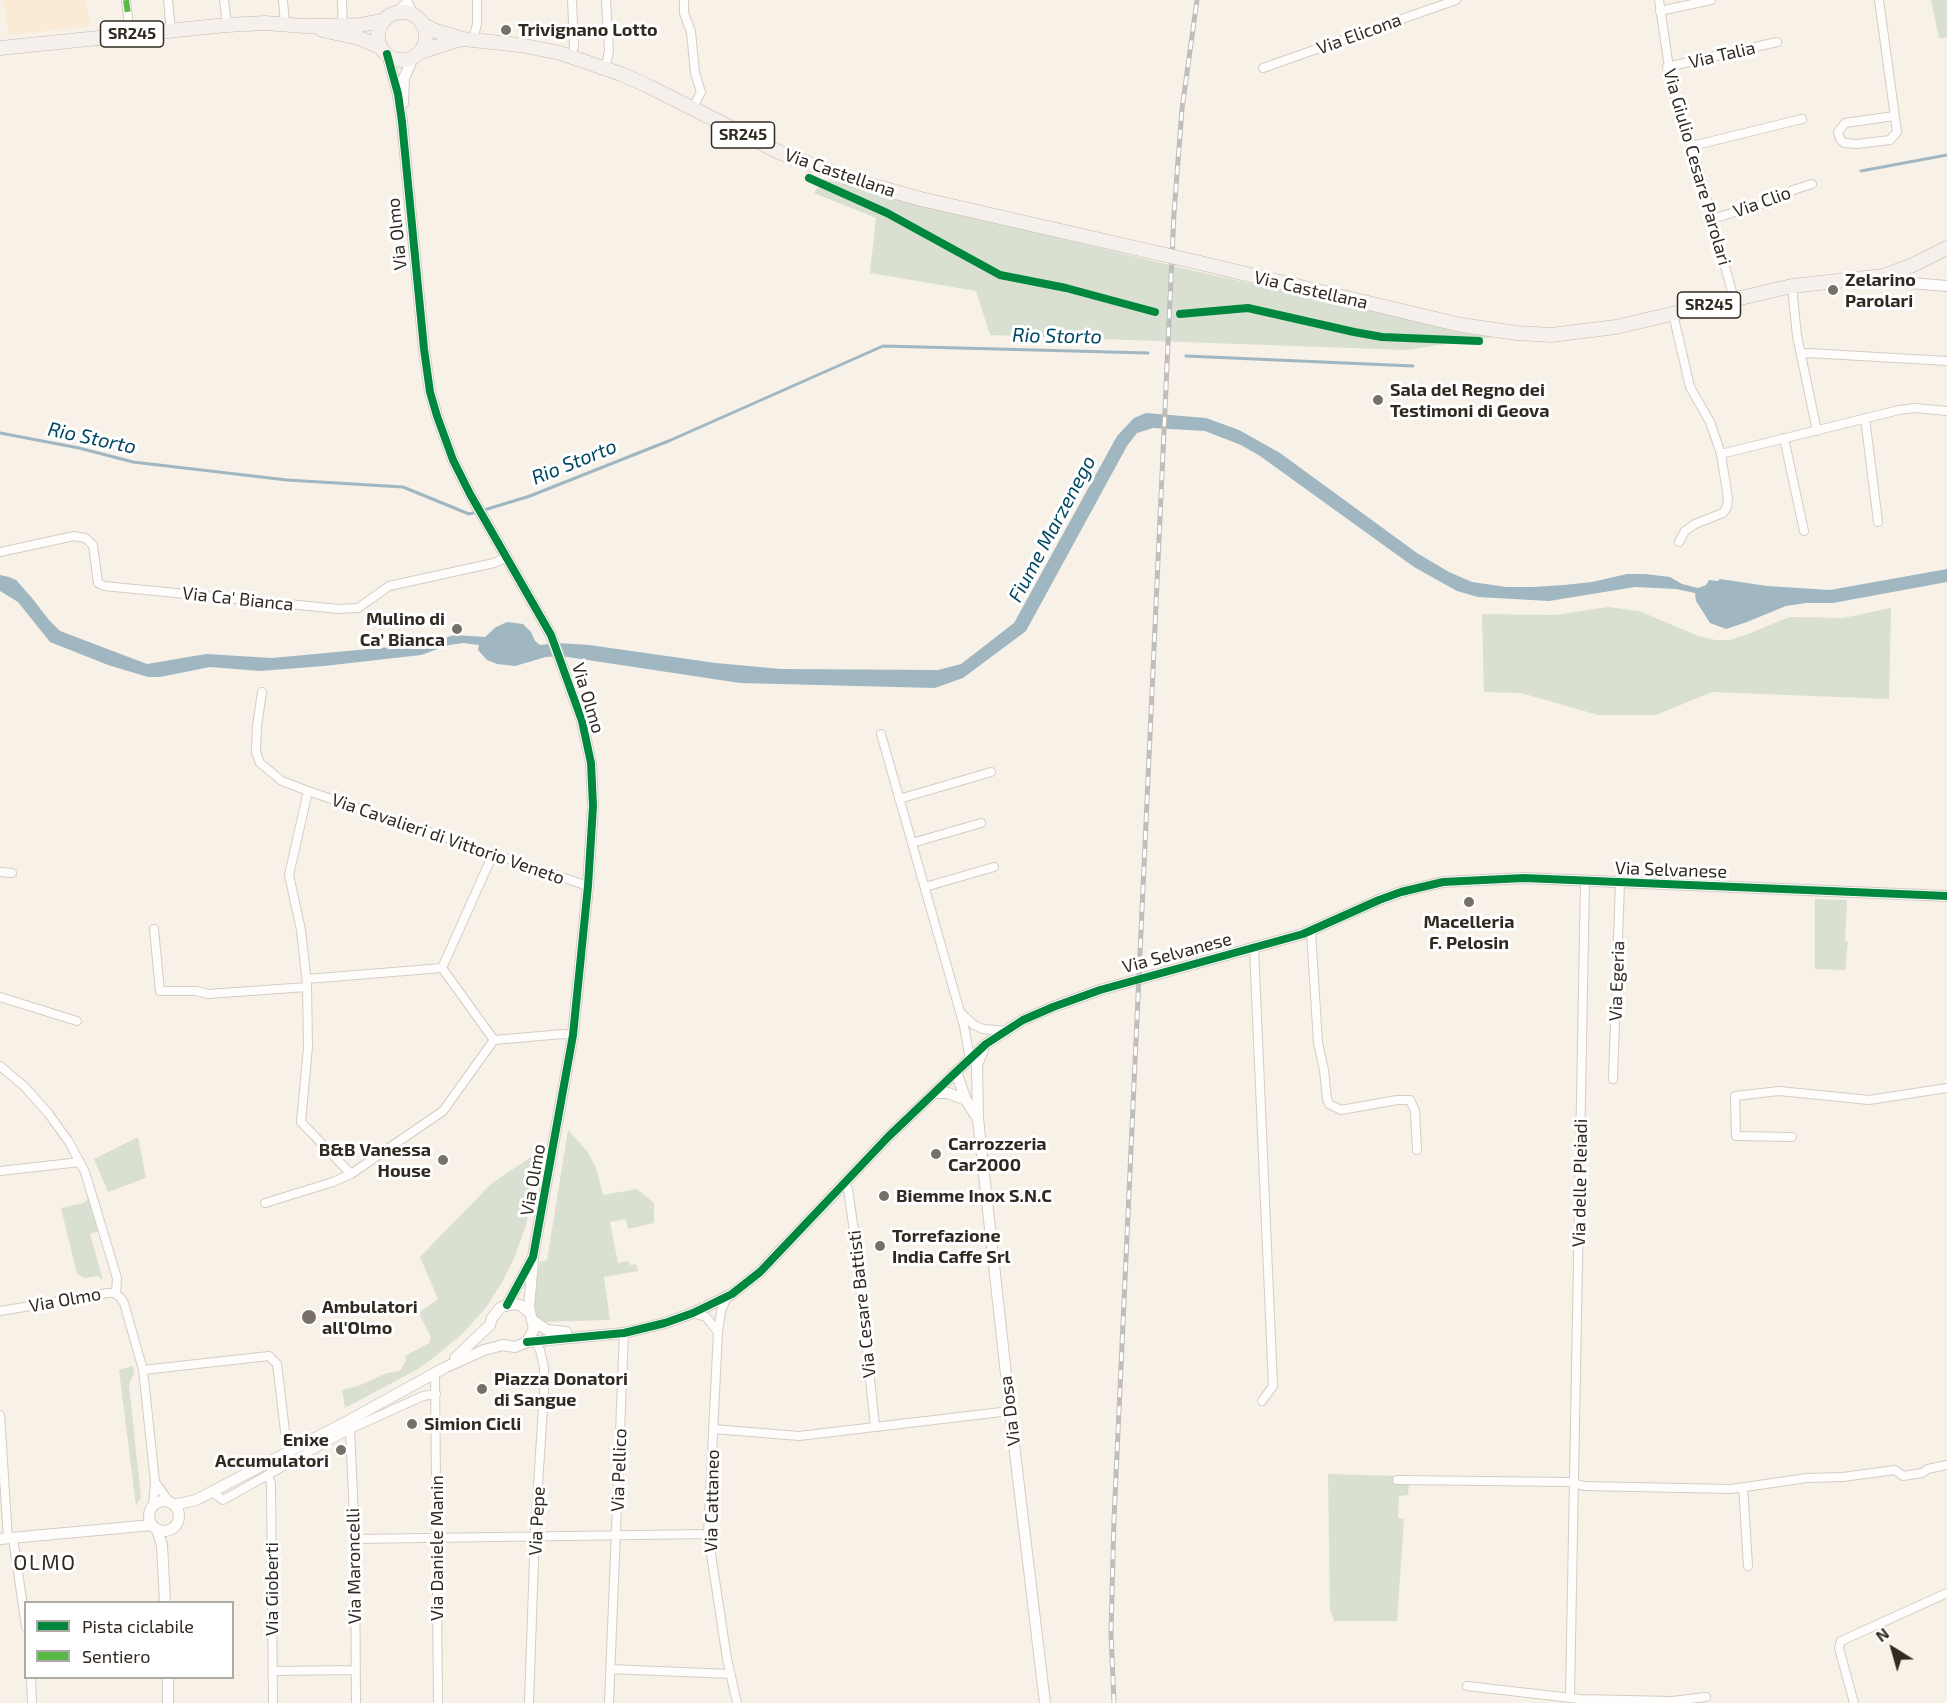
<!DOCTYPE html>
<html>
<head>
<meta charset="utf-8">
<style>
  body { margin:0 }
  #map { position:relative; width:1947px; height:1703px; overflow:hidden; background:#f7f1e8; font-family:"Exo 2",sans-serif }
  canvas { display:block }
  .legend { position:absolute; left:24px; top:1601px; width:210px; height:78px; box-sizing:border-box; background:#fff; border:2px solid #adaaa6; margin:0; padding:8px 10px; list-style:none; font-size:18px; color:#312a20 }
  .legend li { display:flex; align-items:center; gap:12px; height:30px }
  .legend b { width:30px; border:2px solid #adaaa6 }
  .north { position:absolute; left:1863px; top:1619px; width:60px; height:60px; -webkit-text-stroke:4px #fff; paint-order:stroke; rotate:323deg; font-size:16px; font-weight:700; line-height:24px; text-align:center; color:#312a20 }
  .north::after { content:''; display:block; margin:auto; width:21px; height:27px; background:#312a20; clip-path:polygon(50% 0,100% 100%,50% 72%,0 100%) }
</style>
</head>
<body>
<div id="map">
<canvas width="1947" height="1703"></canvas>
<ul class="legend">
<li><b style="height:8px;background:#00873e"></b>Pista ciclabile</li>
<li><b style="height:8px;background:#58b947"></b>Sentiero</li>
</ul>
<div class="north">N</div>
</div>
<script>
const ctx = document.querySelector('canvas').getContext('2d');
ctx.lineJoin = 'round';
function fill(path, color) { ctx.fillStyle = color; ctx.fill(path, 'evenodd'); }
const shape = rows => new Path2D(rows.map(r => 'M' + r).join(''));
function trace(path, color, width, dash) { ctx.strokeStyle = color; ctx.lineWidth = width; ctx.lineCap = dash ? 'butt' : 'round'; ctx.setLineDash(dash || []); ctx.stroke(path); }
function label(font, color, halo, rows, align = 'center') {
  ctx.font = font + ' "Exo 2",sans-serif'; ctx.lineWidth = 6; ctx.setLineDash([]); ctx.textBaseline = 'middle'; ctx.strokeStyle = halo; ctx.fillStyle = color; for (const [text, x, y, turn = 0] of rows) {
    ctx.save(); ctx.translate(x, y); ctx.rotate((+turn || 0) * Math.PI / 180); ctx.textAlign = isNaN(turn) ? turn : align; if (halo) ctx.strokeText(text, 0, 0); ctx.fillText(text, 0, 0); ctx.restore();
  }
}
fill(shape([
  [3,0,86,0,90,26,9,35]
]), '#fbebd5');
fill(shape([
  [1931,0,1947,0,1947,38,1939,38],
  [823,179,923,205,1186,269,1493,337,1406,350,990,335,976,291,870,273,876,218,814,193],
  [1608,607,1639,611,1701,637,1716,640,1730,640,1748,634,1789,617,1843,618,1891,608,1889,699,1712,692,1656,715,1598,715,1521,693,1484,692,1482,614,1555,615],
  [1815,899,1847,900,1845,941,1848,942,1845,970,1815,969],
  [568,1130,587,1151,596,1168,603,1195,637,1189,654,1203,654,1223,628,1229,626,1219,610,1222,618,1263,629,1261,630,1265,636,1264,638,1271,604,1277,610,1320,542,1322,535,1314,534,1304,536,1279,540,1262,547,1260],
  [138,1137,146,1178,108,1192,94,1159],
  [540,1151,526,1225,515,1256,501,1284,485,1309,461,1335,433,1358,416,1370,345,1408,342,1390,358,1386,387,1373,400,1371,406,1360,405,1356,429,1343,431,1337,420,1316,420,1312,438,1299,420,1257,492,1183],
  [89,1198,99,1231,90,1234,103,1280,97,1276,85,1278,77,1274,61,1208,83,1203],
  [133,1366,134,1373,129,1385,141,1498,136,1505,119,1370],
  [1328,1474,1397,1476,1398,1484,1409,1484,1408,1495,1399,1496,1398,1518,1404,1519,1397,1621,1334,1621,1330,1610]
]), '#d9e0d1');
fill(shape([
  [1146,413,1206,418,1239,430,1280,453,1417,553,1449,572,1472,582,1506,587,1533,587,1564,585,1592,582,1627,574,1645,574,1670,577,1682,584,1698,588,1706,585,1709,580,1718,581,1720,579,1767,586,1830,590,1947,569,1947,582,1833,603,1806,603,1786,606,1747,622,1726,629,1710,623,1696,601,1695,593,1676,589,1635,587,1549,601,1478,597,1457,591,1414,567,1260,456,1241,445,1205,431,1153,428,1137,433,1127,446,1026,631,963,678,935,688,740,683,561,656,546,657,515,666,497,664,487,660,478,650,479,645,463,643,449,645,421,655,324,666,260,671,210,667,160,677,148,677,108,665,50,642,18,602,0,591,0,575,9,577,16,580,32,598,49,620,60,631,147,664,206,654,272,658,401,646,430,642,454,635,485,637,496,627,507,622,523,624,531,632,535,641,540,645,558,643,589,645,716,663,781,669,938,670,961,664,1014,623,1117,436,1134,418]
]), '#a0b7c2');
trace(shape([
  [1861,171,1947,155],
  [1186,356,1413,366],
  [0,433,79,448,133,462,287,480,403,487,469,514,477,512],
  [484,510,530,496,671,440,883,346,1148,353]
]), '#a0b7c2', 3);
const minor = shape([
  [126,0,130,35],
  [168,0,171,31],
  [224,0,227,25],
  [283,0,285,25],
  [342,0,343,29],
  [407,0,414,16],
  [684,0,684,13,691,32,695,73,701,92,693,108],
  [1659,0,1672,88,1692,146,1734,299],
  [1879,0,1897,132,1890,140,1857,144,1844,143,1840,139,1838,132,1845,123,1894,116],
  [1660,11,1711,0],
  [395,13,407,2],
  [473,39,477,24,477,0],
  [571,57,574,46,572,0],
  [1667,67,1777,42],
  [1263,68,1456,0],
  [605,69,609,51,606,0],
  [1692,146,1802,119],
  [1712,219,1778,199,1793,190,1812,184],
  [1792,286,1797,336,1817,431],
  [1673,314,1690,387,1710,422,1721,454,1728,498,1727,507,1723,513,1695,524,1685,531,1679,542],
  [1801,354,1808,353,1947,361],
  [1865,418,1878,522],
  [1784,438,1804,531],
  [1721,454,1899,410,1915,408,1947,411],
  [0,552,74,536,85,538,93,545,98,583,104,586,339,609,358,608,389,586,494,563,505,558],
  [262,692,257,726,256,752,260,763,282,781,308,791],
  [881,734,964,1026,970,1059],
  [899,799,991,772],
  [912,843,981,823],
  [0,872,12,873],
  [925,887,994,867],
  [154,929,160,991,196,991,208,994,307,987],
  [1311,931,1318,1043,1324,1070,1327,1099,1329,1104,1341,1110,1397,1100,1410,1100,1415,1111,1417,1150],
  [1254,948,1273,1386,1262,1401],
  [442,968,493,854],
  [307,979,442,968,494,1040],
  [0,997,77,1021],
  [962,1014,974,1025,983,1029,1007,1031],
  [573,1035,563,1034,494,1040,443,1111,351,1174,301,1122,308,1047,307,984,301,930,289,875,308,791,588,886],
  [0,1066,25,1087,48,1113,69,1142,85,1172,117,1278,116,1294],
  [1613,1079,1620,883],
  [1792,1137,1736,1136,1735,1096,1779,1091,1869,1100,1947,1088],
  [0,1171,80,1162],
  [843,1184,848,1189,854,1231,875,1426],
  [265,1203,333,1182,351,1174],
  [727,1297,721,1311,718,1332,708,1534,727,1659,737,1703],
  [0,1311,108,1293,114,1293,120,1297,124,1303,143,1370,145,1388,155,1482,153,1507],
  [693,1313,706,1317,718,1332],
  [143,1370,269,1356,277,1364,285,1431,292,1449],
  [435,1373,438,1703],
  [0,1415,8,1539],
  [346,1422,350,1429,355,1539,356,1703],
  [713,1429,799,1436,1010,1411],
  [268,1476,271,1483,273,1703],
  [1397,1480,1570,1482,1584,1486,1731,1489,1807,1478,1843,1477,1895,1470,1903,1476,1922,1473,1928,1469,1947,1465],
  [155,1482,170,1503],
  [1743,1487,1748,1566],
  [212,1492,223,1500,350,1429,423,1396,436,1394],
  [13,1538,26,1627],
  [355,1539,708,1534],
  [610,1669,730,1674],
  [273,1671,356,1670],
  [31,1678,32,1703],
  [1467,1686,1580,1699,1672,1701,1706,1697],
  [1570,1696,1585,881],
  [529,1703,535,1530,544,1393,544,1368,540,1350,535,1341],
  [609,1703,624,1333],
  [1854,1703,1839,1648,1841,1641,1947,1593]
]);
const tertiary = shape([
  [387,54,398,94,402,122,424,349,430,392,437,416,453,460,470,494,551,635,582,721,591,763,593,806,588,886,573,1035,533,1257,507,1305],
  [403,103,404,78,413,58],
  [1873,280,1947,286],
  [983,1050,977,1065,978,1119,1010,1411,1045,1703],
  [956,1072,966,1100,978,1119],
  [934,1093,948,1093,966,1100],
  [534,1321,547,1330,566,1332],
  [527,1342,624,1333,665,1323,693,1313,732,1294,760,1272,888,1137,956,1072,986,1044,1023,1020,1053,1007,1100,990,1303,934,1379,900,1401,892,1443,882,1524,878,1947,896],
  [455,1358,490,1325,492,1318,501,1307,514,1304,520,1305,530,1313],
  '149 1516a15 15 0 1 1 30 0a15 15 0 1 1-30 0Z',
  [174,1505,196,1500,346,1422,446,1367,484,1350,503,1345,515,1347,527,1342,534,1329,529,1308,533,1260],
  [157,1530,162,1545,165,1602],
  [0,1539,152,1525],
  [168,1678,168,1703]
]);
const primary = shape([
  '378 36a24 24 0 1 1 48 0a24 24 0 1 1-48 0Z',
  [422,24,436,31,463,39,520,45,560,53,621,74,648,86,781,153,853,180,921,199,1144,250],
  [322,30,359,38,380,47],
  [0,48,227,25,265,23,305,26,361,25,385,20],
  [420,52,461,39],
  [1196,262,1461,325,1517,333,1551,335,1616,327,1792,286,1883,276,1913,265,1947,248]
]);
trace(minor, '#d3cdc4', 10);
trace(tertiary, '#d3cdc4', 12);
trace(primary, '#c4b9ae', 15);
trace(minor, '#fefdfc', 8);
trace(tertiary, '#fefdfc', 10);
trace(primary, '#f5f0eb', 14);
const rail = shape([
  [1114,1703,1111,1632,1114,1519,1174,213,1182,109,1197,0]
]);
trace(rail, '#c0bebb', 5);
trace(rail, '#fff', 3, [9]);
const primaryBridge = shape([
  [1144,250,1196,262]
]);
trace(primaryBridge, '#c4b9ae', 15, []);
trace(primaryBridge, '#f5f0eb', 14);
trace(shape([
  [126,0,128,14]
]), '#58b947', 6, [12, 6]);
trace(shape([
  [387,54,398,94,402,122,424,349,430,392,437,416,453,460,470,494,551,635,582,721,591,763,593,806,588,886,573,1035,533,1257,507,1305],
  [809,178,887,213,1000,275,1066,288,1155,312],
  [1180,314,1248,308,1354,332,1382,337,1479,341],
  [527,1342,624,1333,665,1323,693,1313,732,1294,760,1272,888,1137,956,1072,986,1044,1023,1020,1053,1007,1100,990,1303,934,1379,900,1401,892,1443,882,1524,878,1947,896]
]), '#00873e', 8);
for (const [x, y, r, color] of [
  [506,30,6,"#767066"],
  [1833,290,6,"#767066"],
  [1378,400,6,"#767066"],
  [457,629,6,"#767066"],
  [1469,902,6,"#767066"],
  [936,1154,6,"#767066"],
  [443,1160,6,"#767066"],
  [884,1196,6,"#767066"],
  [880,1246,6,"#767066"],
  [309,1317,8,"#767066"],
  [482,1389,6,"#767066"],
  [412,1424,6,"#767066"],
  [341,1450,6,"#767066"]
]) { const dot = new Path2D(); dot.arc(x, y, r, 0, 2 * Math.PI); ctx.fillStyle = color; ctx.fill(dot); trace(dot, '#fff', 2); }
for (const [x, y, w] of [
  [132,34,63],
  [743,135,63],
  [1709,305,63]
]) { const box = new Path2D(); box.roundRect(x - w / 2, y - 13, w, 26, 4.5); ctx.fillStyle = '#fff'; ctx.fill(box); trace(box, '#312a20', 1.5); }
label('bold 16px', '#312a20', null, [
  ["SR245",132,34],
  ["SR245",743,135],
  ["SR245",1709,305]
]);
label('bold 18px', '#312a20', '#fff', [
  ["Trivignano Lotto",518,30],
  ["Zelarino",1845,280],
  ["Parolari",1845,301],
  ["Sala del Regno dei",1390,390],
  ["Testimoni di Geova",1390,411],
  ["Mulino di",445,619,"right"],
  ["Ca’ Bianca",445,640,"right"],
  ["Macelleria",1469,922,"center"],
  ["F. Pelosin",1469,943,"center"],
  ["Carrozzeria",948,1144],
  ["Car2000",948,1165],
  ["B&B Vanessa",431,1150,"right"],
  ["House",431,1171,"right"],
  ["Biemme Inox S.N.C",896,1196],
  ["Torrefazione",892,1236],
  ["India Caffe Srl",892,1257],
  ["Ambulatori",322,1307],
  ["all'Olmo",322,1328],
  ["Piazza Donatori",494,1379],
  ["di Sangue",494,1400],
  ["Simion Cicli",424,1424],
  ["Enixe",329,1440,"right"],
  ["Accumulatori",329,1461,"right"]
], 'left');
label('18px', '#312a20', '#fff', [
  ["Via Elicona",1359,34,-20],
  ["Via Talia",1722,55,-13],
  ["Via Giulio Cesare Parolari",1697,167,74],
  ["Via Castellana",840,173,19],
  ["Via Clio",1762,202,-20],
  ["Via Olmo",397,234,-96],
  ["Via Castellana",1311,290,13],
  ["Via Ca' Bianca",238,599,6],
  ["Via Olmo",588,698,73],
  ["Via Cavalieri di Vittorio Veneto",448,839,19],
  ["Via Selvanese",1671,870,2],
  ["Via Selvanese",1177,953,-15],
  ["Via Egeria",1617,981,-88],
  ["Via Olmo",533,1180,-80],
  ["Via delle Pleiadi",1580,1183,-89],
  ["Via Olmo",65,1300,-10],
  ["Via Cesare Battisti",862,1304,-96],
  ["Via Dosa",1010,1411,-97],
  ["Via Pellico",619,1470,-88],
  ["Via Cattaneo",712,1501,-89],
  ["Via Pepe",537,1521,-87],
  ["Via Daniele Manin",437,1548,-90],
  ["Via Maroncelli",354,1566,-91],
  ["Via Gioberti",272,1589,-90]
]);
label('italic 20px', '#004865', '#fff', [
  ["Rio Storto",1057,336,1],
  ["Rio Storto",92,438,12],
  ["Rio Storto",574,462,-22],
  ["Fiume Marzenego",1052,529,-62]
]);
ctx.letterSpacing = '1.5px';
label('21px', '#312a20', '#fff', [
  ["OLMO",45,1563]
]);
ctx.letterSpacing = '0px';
</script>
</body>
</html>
